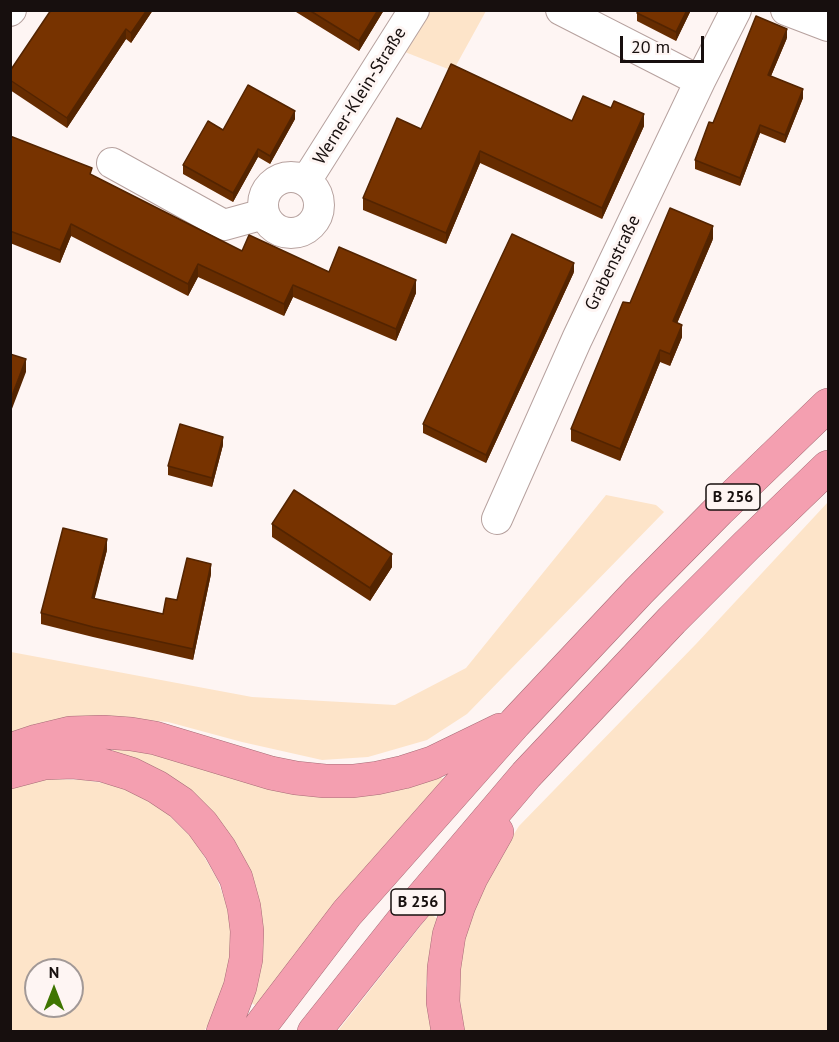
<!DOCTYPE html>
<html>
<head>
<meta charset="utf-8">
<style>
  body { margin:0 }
  #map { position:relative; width:839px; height:1042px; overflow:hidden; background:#fef5f3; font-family:"PT Sans",sans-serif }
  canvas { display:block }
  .frame { position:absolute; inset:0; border:12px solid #170f0e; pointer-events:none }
  .north { position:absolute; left:24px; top:958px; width:60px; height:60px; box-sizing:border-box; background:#fef5f3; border:2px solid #a29997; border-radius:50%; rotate:0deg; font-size:16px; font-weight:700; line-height:24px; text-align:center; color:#170f0e }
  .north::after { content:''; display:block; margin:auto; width:21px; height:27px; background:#3f7501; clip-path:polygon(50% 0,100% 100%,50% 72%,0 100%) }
  .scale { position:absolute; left:620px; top:36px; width:84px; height:27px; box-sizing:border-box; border:3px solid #170f0e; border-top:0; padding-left:8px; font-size:18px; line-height:21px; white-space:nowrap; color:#170f0e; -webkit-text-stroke:4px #fef5f3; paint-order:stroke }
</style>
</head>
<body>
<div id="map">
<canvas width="839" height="1042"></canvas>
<div class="frame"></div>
<div class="north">N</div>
<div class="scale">20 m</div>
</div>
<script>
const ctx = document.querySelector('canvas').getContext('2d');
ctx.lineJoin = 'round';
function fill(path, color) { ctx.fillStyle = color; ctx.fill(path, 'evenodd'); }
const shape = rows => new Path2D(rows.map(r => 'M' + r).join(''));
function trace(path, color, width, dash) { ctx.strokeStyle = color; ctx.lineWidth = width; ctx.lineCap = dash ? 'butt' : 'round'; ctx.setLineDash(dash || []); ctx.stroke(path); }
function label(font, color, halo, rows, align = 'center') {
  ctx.font = font + ' "PT Sans",sans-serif'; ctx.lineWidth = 6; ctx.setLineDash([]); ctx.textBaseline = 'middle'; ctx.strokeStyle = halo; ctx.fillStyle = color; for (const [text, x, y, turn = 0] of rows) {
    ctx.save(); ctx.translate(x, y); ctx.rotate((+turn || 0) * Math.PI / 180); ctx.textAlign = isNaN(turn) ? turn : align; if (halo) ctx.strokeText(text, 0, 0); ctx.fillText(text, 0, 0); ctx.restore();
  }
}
fill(shape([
  [429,11,486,11,453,71,405,52],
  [606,495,656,505,664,512,467,714,427,740,368,757,322,760,242,742,168,722,112,717,11,738,11,652,252,697,395,705,466,668],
  [828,502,828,1031,464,1031,459,993,462,938,483,883,519,826,696,644],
  [113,747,150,750,205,768,436,771,444,780,257,1006,249,1002,254,896,113,757],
  [48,779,84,780,121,786,165,811,195,841,217,879,233,923,228,975,208,1025,204,1031,11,1032,11,785],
  [36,970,72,970,72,1006,36,1006],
  [430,914,440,920,431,945,426,985,433,1031,337,1032]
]), '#fde4c9');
const minor = shape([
  [561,10,700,81],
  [786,10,828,26],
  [10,11,11,10],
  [112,163,224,225,264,214],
  '263 205a28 28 0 1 1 56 0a28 28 0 1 1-56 0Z',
  [306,181,414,10],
  [497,519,577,339,700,81,736,10]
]);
const highway = shape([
  [10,750,37,741,70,733,103,732,131,734,155,738,271,773,296,778,325,781,353,781,377,778,404,772,432,763,500,730],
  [10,772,44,763,73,762,102,765,131,774,157,787,181,803,202,824,220,849,236,878,244,907,247,931,246,959,240,987,223,1032],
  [256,1032,347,913,515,723,639,591,719,510,828,405],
  [314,1032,408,914,526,775,672,620,747,545,828,467],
  [448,1032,443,1002,444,968,449,935,459,905,471,878,497,832]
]);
trace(minor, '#b6a19e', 32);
trace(highway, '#a76d77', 34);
trace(minor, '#fff', 30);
trace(highway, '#f49fb0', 33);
fill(shape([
  [153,10,131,43,126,39,67,128,10,90,10,71],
  [296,10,384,10,359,51,296,12],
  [691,10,676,41,637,21,637,13],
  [787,38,771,76,803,98,785,143,760,133,740,186,695,169,695,160,713,123],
  [295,119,270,164,258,157,233,202,183,174,183,165,223,130],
  [572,121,644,126,602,219,480,163,446,244,363,210,363,198,421,129],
  [10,136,92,175,242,251,416,293,396,341,293,297,284,316,198,277,188,296,71,236,60,263,10,243],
  [713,239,677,323,682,337,670,366,660,362,620,461,571,441,571,429],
  [574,272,486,463,423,433,423,424],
  [223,445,212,487,168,475,168,466],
  [272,524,392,567,370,601,272,537],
  [107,550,94,599,163,614,177,600,211,574,193,660,93,637,41,624,41,613]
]), '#662c00');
fill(shape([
  [147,10,153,10,131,43,131,33],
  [378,10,384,10,359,51,359,41],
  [687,10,691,10,676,41,676,32],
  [126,29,126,39,67,128,67,118],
  [787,29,787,38,768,83,768,75],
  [803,89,803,98,785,143,785,135],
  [295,111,295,119,270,164,270,156],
  [644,114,644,126,602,219,602,208],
  [760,125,760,133,740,186,740,178],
  [258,149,258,157,233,202,233,193],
  [480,151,480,163,446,244,446,233],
  [71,224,71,236,60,263,60,250],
  [713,226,713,239,673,333,673,321],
  [574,263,574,272,486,463,486,455],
  [198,264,198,277,188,296,188,284],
  [416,280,416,293,396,341,396,329],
  [293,285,293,297,284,316,284,304],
  [682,325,682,337,670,366,670,354],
  [660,350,660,362,620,461,620,449],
  [26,359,26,372,10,414,10,401],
  [223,437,223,445,212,487,212,478],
  [107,539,107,550,92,609,92,598],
  [392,554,392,567,370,601,370,588],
  [211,564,211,574,193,660,193,649]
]), '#532400');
const building = shape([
  [51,10,147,10,131,33,126,29,67,118,10,80,10,71,51,10],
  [309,10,378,10,359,41,309,10],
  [638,10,687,10,676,32,637,13,638,10],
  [756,16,787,29,768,75,803,89,785,135,760,125,740,178,695,160,709,122,713,123,756,16],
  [451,64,572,121,583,96,611,108,614,101,644,114,602,208,480,151,446,233,363,198,397,118,421,129,451,64],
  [248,85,295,111,270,156,258,149,233,193,183,165,208,121,223,130,248,85],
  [10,136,92,168,90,174,242,251,249,235,329,272,339,247,416,280,396,329,293,285,284,304,198,264,188,284,71,224,60,250,10,231,10,136],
  [670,208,713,226,673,321,682,325,670,354,660,350,620,449,571,429,623,302,630,303,670,208],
  [512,234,574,263,486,455,423,424,512,234],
  [10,354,26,359,10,401,10,354],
  [180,424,223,437,212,478,168,466,180,424],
  [294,490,392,554,370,588,272,524,294,490],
  [63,528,107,539,92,598,163,614,166,598,177,600,187,558,211,564,193,649,93,627,41,613,63,528]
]);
fill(building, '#730');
trace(building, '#532400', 1.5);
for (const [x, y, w] of [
  [733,497,54],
  [418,902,54]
]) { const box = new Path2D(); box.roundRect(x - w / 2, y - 13, w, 26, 4.5); ctx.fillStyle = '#fef5f3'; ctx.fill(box); trace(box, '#170f0e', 1.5); }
label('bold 16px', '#170f0e', null, [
  ["B 256",733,497],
  ["B 256",418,902]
]);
label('18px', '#170f0e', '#fef5f3', [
  ["Werner-Klein-Straße",360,96,-58],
  ["Grabenstraße",613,263,-64]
]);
</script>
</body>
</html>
